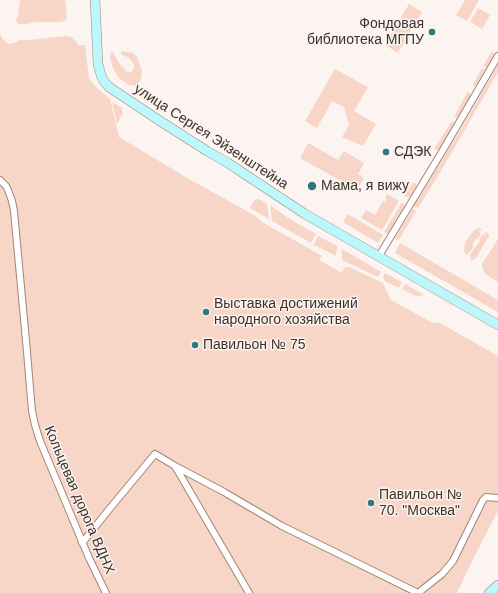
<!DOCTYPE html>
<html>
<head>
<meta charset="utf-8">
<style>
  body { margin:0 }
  canvas { display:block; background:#fbf4f1 }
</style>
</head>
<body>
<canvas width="498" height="593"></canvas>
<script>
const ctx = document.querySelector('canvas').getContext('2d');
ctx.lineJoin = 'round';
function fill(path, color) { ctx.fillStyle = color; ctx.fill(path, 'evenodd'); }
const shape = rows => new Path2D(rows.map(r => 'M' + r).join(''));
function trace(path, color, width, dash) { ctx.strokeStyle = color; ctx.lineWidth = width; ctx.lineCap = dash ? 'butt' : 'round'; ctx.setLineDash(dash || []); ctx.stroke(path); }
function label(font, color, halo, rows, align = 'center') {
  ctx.font = font + ' Helvetica,sans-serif'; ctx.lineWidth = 3; ctx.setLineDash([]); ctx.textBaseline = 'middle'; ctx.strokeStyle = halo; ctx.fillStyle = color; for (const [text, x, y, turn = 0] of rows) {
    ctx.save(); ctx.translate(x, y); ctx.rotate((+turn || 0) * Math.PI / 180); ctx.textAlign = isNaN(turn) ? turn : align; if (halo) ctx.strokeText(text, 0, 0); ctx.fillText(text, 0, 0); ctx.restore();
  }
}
fill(shape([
  [20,0,65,0,67,16,65,21,58,22,36,22,27,24,18,24,16,21,18,16],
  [465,0,479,0,467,21,456,15],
  [409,4,422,12,398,53,385,45],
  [478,8,490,15,482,29,470,22],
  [0,32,1,37,8,44,14,43,20,40,29,40,66,36,72,37,74,40,77,42,78,45,85,45,89,79,96,87,110,99,119,137,189,179,245,210,257,217,262,222,322,256,319,260,342,273,344,268,349,267,383,283,391,300,431,322,440,323,498,356,498,511,473,559,457,593,0,593],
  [112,51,120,64,126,71,131,73,134,68,134,65,129,58,121,54,121,51,133,53,137,57,142,71,141,79,138,84,135,86,129,85,119,78,114,70,112,65,110,56],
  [492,51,494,53,494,55,487,68,483,66],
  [498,65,498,72,441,171,418,208,414,206,464,124],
  [482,68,485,70,477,84,475,86,472,86],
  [335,69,368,87,354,111,376,124,363,146,342,137,349,125,344,107,332,101,317,128,305,121],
  [468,91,470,94,470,97,459,116,457,117,454,117],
  [112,102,121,107,123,113,117,124],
  [452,121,454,123,453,125,440,149,438,150,434,149],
  [308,143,338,160,344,151,364,163,358,174,364,178,357,190,300,158],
  [413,182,416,184,416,187,410,197,404,197],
  [387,194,399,201,382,230,361,218,366,210,375,215,383,201,385,202,386,199,385,198],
  [257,199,261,200,267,204,269,219,250,208,253,202],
  [402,202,404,206,403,209,388,234,384,232],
  [270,205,291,220,316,234,311,243,272,221],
  [413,209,416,211,399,240,395,238],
  [348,214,383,235,378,243,343,222],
  [478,228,482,229,479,232,481,234,477,239,476,239,472,245,474,246,468,254,466,255,464,250,465,243,473,231],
  [486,232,489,234,489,236,476,258,473,260,471,260,470,255,475,247,476,247,480,241,479,240,482,235,484,235],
  [318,236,337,246,336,256,314,245],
  [498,239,498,282,485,274,482,267,482,264],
  [400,243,498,300,498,312,395,253],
  [342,249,381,272,378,277,342,260],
  [385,273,402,282,399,288,385,281,383,277],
  [405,284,424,295,416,296,402,289]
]), '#f7d5c7');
const street = shape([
  [0,180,6,186,8,190,12,201,14,211,27,352,32,411,35,425,40,441,89,558,106,593],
  [379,256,443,150,498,56],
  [175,466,249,593],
  [82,543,111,507,155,454,175,466,224,492,282,526,418,593],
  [418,593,442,574,453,561,483,500,486,497,498,498]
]);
const secondary = shape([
  [95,0,98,64,101,75,103,80,109,87,160,121,207,151,228,163,305,214,498,325],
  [489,593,498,585]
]);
trace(street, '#a48376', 8);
trace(secondary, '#a48376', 10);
trace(street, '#fff', 6);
trace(secondary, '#bcf7fc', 9);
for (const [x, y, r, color] of [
  [432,32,4,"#307880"],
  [386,152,4,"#307880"],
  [312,186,5,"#307880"],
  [206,312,4,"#307880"],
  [195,345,4,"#307880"],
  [371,503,4,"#307880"]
]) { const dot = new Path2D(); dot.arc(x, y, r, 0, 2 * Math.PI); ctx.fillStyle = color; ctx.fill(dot); trace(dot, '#fbf4f1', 1.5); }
label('14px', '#3e302a', '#fbf4f1', [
  ["Фондовая",424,24,"right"],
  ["библиотека МГПУ",424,40,"right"],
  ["СДЭК",394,152],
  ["Мама, я вижу",321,186],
  ["Выставка достижений",214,304],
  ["народного хозяйства",214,320],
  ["Павильон № 75",203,345],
  ["Павильон №",379,495],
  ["70. \"Москва\"",379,511]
], 'left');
label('14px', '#3e302a', '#fbf4f1', [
  ["улица Сергея Эйзенштейна",211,137,33],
  ["Кольцевая дорога ВДНХ",79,500,67]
]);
</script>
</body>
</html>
